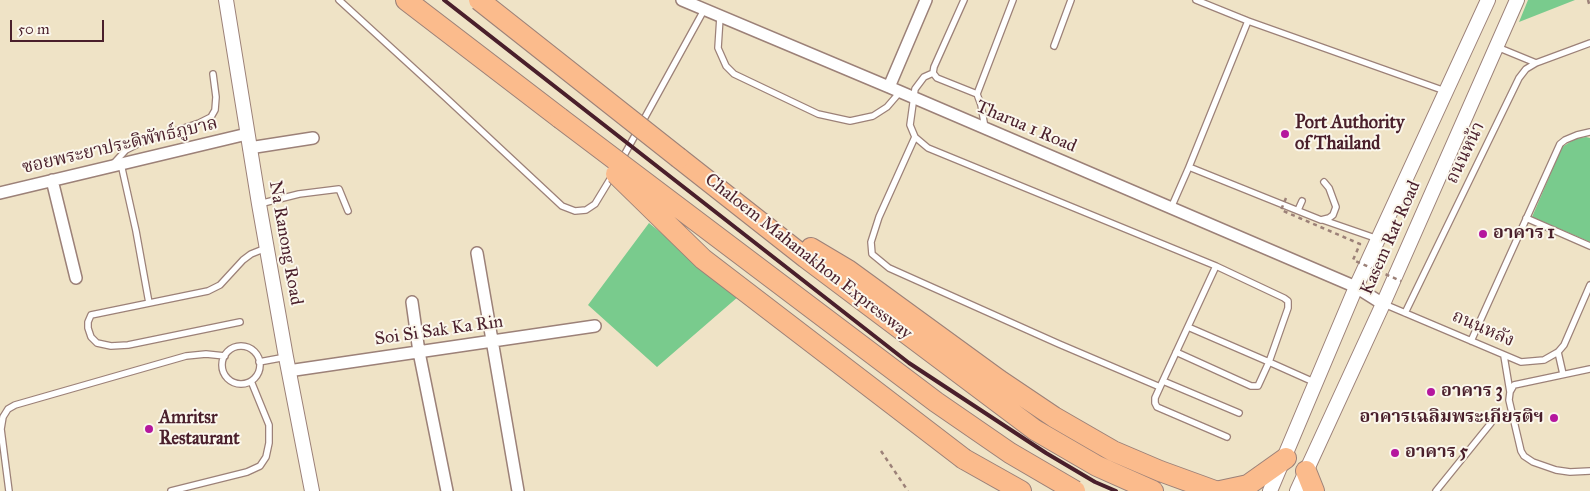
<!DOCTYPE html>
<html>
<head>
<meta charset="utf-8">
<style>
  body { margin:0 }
  #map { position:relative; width:1590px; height:491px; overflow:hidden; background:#efe3c6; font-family:"IM FELL Great Primer",serif }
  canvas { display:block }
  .scale { position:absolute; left:10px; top:20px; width:94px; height:22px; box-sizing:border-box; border:2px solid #4a1f2b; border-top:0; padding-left:6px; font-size:15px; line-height:18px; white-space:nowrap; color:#4a1f2b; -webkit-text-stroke:4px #fbf7ec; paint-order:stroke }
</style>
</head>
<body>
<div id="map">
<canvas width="1590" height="491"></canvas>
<div class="scale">50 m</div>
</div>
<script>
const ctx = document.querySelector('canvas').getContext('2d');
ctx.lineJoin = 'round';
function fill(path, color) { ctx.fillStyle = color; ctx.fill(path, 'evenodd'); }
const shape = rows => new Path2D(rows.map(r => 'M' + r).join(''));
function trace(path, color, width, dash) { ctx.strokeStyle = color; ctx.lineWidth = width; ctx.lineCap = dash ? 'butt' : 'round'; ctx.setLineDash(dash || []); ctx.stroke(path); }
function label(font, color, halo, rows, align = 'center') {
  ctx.font = font + ' "IM FELL Great Primer","Noto Serif Thai",serif'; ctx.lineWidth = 4; ctx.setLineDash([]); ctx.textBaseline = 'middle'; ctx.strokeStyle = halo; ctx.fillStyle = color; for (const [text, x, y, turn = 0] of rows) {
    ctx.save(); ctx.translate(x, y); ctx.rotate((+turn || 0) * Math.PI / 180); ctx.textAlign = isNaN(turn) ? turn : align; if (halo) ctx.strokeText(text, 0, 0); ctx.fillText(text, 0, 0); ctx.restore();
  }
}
fill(shape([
  [1528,0,1575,0,1519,22],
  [1586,137,1590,138,1590,242,1532,217,1562,147,1575,139],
  [649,223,739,296,657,367,588,305]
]), '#79cb8d');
const service = shape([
  [339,0,444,96,562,206,575,211,586,210,595,204,612,176],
  [964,0,934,67,933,73,937,78,977,94,1013,0],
  [1196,0,1248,21,1445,91],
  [720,17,718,48,726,66,734,74,818,114,850,121,873,116,887,107,900,92],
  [1054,46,1071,0],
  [1497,47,1536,63],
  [933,73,924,77,915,89,910,125,915,137,928,148,1216,266,1284,298,1288,301,1288,308,1269,362,1316,383],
  [977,94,981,105,985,128],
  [915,137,879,217,871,242,872,254,889,268,1059,344,1160,387,1216,266],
  [622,159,704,10],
  [114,163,126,150,142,142,199,123,211,117,215,110,216,97,213,74],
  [121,164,136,231,149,303],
  [1189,167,1321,220,1329,218,1333,215,1336,207,1329,188,1324,182],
  [259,204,299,194,339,189,348,211],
  [1171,208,1189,167,1248,21],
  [1298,210,1302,201],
  [1526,218,1590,246],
  [1323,220,1378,239],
  [1384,304,1521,362,1544,360,1558,352,1564,345,1590,285],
  [1405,313,1519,78,1526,69,1536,63,1590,43],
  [240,322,128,345,111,346,97,343,91,337,88,328,88,322,91,315,208,291,220,285,243,260,251,254,266,248],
  [1471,341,1560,144,1565,140,1577,135,1590,132],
  '222 365a19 19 0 1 1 38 0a19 19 0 1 1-38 0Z',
  [1176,352,1251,386,1258,386,1269,362,1188,327],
  [1558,352,1563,374],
  [1504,356,1510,392],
  [259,362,286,357],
  [1590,369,1514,385,1510,392,1509,400,1521,451,1524,456,1533,462,1556,470,1570,472,1590,471],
  [1163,381,1239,413],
  [1160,387,1155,398,1155,403,1157,407,1227,437],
  [9,491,1,429,3,417,8,409,15,405,186,356,206,354,225,356],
  [171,491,247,472,260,466,266,457,269,443,269,425,251,381],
  [1436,491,1491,423]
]);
const minor = shape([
  [682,0,889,87,1356,287,1383,304],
  [889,87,926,0],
  [249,148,313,138],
  [52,180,76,278],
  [0,193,247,134],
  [477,253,518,491],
  [412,302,419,352,447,491],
  [288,371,595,326]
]);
const tertiary = shape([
  [226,0,259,204,286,357,312,491],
  [1270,491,1356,287,1488,0],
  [1297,491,1383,304,1517,0]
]);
const motorway = shape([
  [406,0,560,118],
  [679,158,806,258,1035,430,1097,466,1153,491],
  [811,248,848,270,999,380,1054,417,1113,451,1160,471,1215,491],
  [964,459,1021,491],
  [1306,471,1314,491],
  [1220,491,1248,485,1286,458]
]);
trace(service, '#9c8178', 8);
trace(minor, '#9c8178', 14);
trace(tertiary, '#9c8178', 16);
trace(motorway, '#9c8178', 22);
trace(shape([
  [1588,0,1590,7],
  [881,451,908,491]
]), '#9c8178', 2.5, [4, 4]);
trace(service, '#fff', 5.5);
trace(minor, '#fff', 11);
trace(tertiary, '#fff', 14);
trace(motorway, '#fbbb8c', 20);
trace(shape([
  [444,0,909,363,1046,453,1095,482,1116,491]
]), '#4a1f2b', 4);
const motorwayBridge = shape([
  [479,0,679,158],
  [560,118,936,402,1010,453,1075,491],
  [616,174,703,259,964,459]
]);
trace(motorwayBridge, '#9c8178', 22, []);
trace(shape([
  [1286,198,1281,210,1360,244,1353,260,1401,281]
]), '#9c8178', 2.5, [4, 4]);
trace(motorwayBridge, '#fbbb8c', 20);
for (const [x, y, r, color] of [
  [1285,134,5,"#b5179e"],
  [1483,234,5,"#b5179e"],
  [1431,392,5,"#b5179e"],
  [1554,418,5,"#b5179e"],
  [149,429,5,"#b5179e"],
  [1395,453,5,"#b5179e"]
]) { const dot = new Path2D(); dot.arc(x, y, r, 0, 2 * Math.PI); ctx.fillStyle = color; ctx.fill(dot); trace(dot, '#fbf7ec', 2); }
label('bold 18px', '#4a1f2b', '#fbf7ec', [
  ["Port Authority",1295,124],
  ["of Thailand",1295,145],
  ["อาคาร 1",1493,234],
  ["อาคาร 3",1441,392],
  ["อาคารเฉลิมพระเกียรติฯ",1544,418,"right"],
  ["Amritsr",159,419],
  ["Restaurant",159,440],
  ["อาคาร 5",1405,453]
], 'left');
label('18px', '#4a1f2b', '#fbf7ec', [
  ["Tharua 1 Road",1026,127,23],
  ["ซอยพระยาประดิพัทธ์ภูบาล",120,146,-13],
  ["ถนนหน้า",1466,153,-64],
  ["Kasem Rat Road",1391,238,-66],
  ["Na Ranong Road",285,243,80],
  ["Chaloem Mahanakhon Expressway",808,257,38],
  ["ถนนหลัง",1483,329,24],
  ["Soi Si Sak Ka Rin",439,331,-8]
]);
</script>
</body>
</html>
